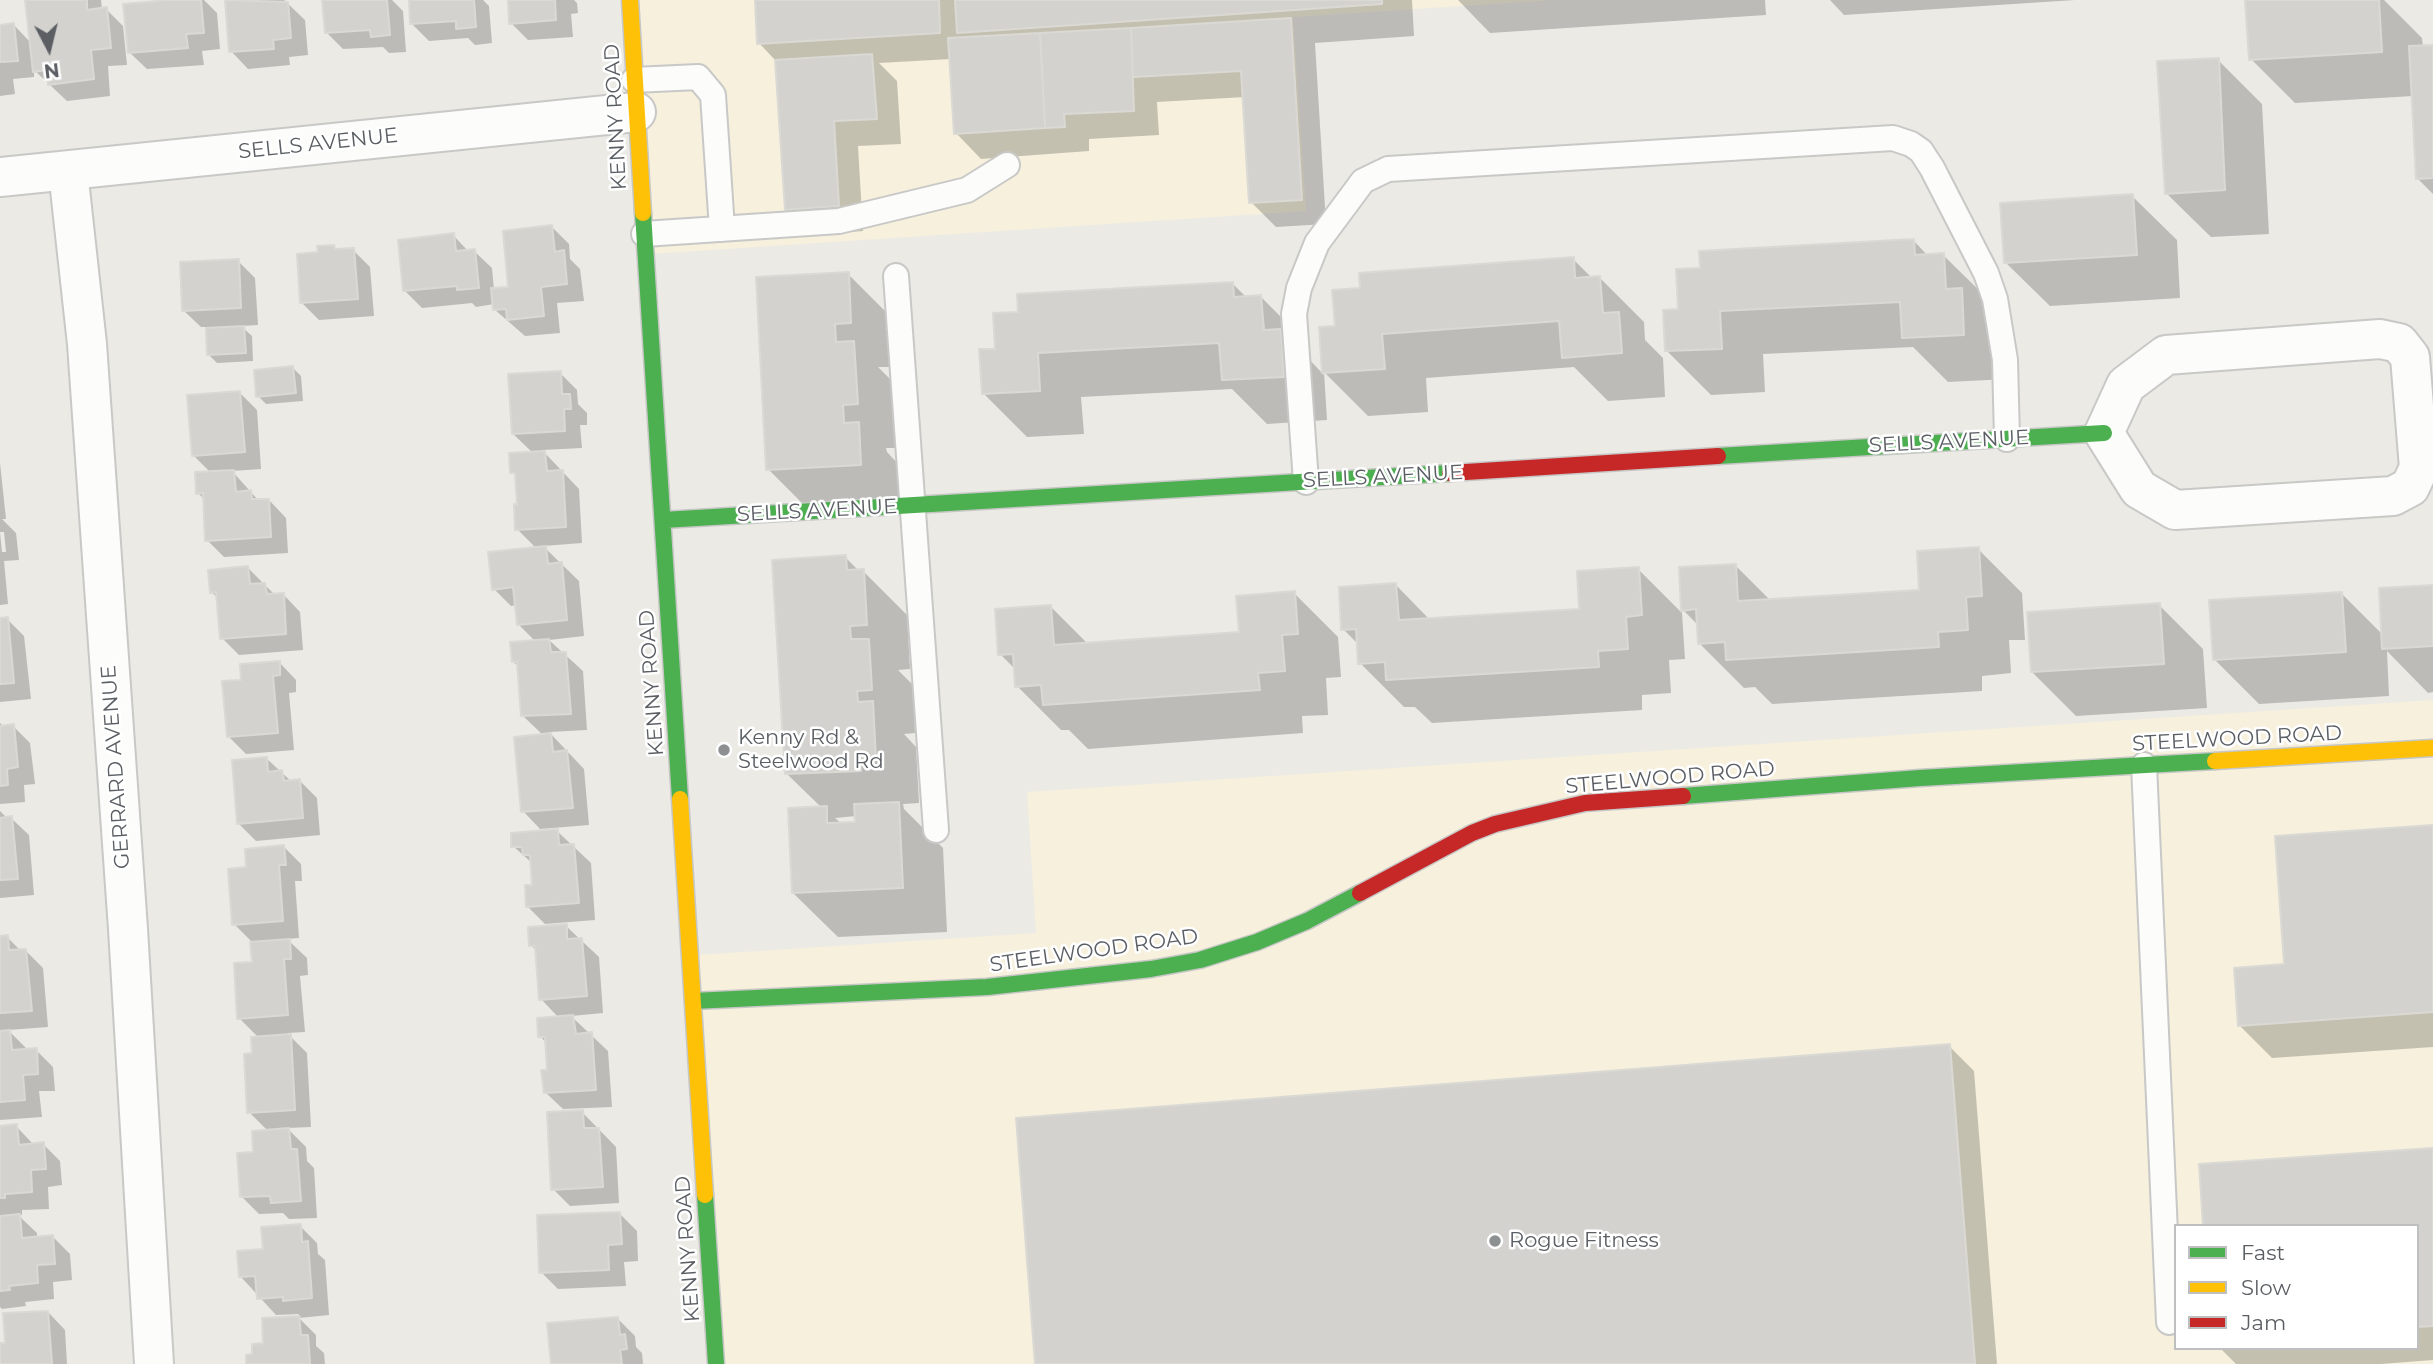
<!DOCTYPE html>
<html>
<head>
<meta charset="utf-8">
<style>
  body { margin:0 }
  #map { position:relative; width:2433px; height:1364px; overflow:hidden; background:#ebeae5; font-family:Montserrat,sans-serif }
  canvas { display:block }
  .legend { position:absolute; left:2174px; top:1224px; width:245px; height:126px; box-sizing:border-box; background:#fff; border:2px solid #bdbfc1; margin:0; padding:9px 12px; list-style:none; font-size:21px; color:#5b5f64 }
  .legend li { display:flex; align-items:center; gap:14px; height:35px }
  .legend b { width:35px; border:2px solid #bdbfc1 }
  .north { position:absolute; left:14px; top:14px; width:70px; height:70px; -webkit-text-stroke:5px #fff; paint-order:stroke; rotate:173deg; font-size:19px; font-weight:700; line-height:28px; text-align:center; color:#5b5f64 }
  .north::after { content:''; display:block; margin:auto; width:24px; height:32px; background:#5b5f64; clip-path:polygon(50% 0,100% 100%,50% 72%,0 100%) }
</style>
</head>
<body>
<div id="map">
<canvas width="2433" height="1364"></canvas>
<ul class="legend">
<li><b style="height:9px;background:#4caf50"></b>Fast</li>
<li><b style="height:9px;background:#ffc107"></b>Slow</li>
<li><b style="height:9px;background:#c62828"></b>Jam</li>
</ul>
<div class="north">N</div>
</div>
<script>
const ctx = document.querySelector('canvas').getContext('2d');
ctx.lineJoin = 'round';
function fill(path, color) { ctx.fillStyle = color; ctx.fill(path, 'evenodd'); }
const shape = rows => new Path2D(rows.map(r => 'M' + r).join(''));
function trace(path, color, width, dash) { ctx.strokeStyle = color; ctx.lineWidth = width; ctx.lineCap = dash ? 'butt' : 'round'; ctx.setLineDash(dash || []); ctx.stroke(path); }
function label(font, color, halo, rows, align = 'center') {
  ctx.font = font + ' Montserrat,sans-serif'; ctx.lineWidth = 5; ctx.setLineDash([]); ctx.textBaseline = 'middle'; ctx.strokeStyle = halo; ctx.fillStyle = color; for (const [text, x, y, turn = 0] of rows) {
    ctx.save(); ctx.translate(x, y); ctx.rotate((+turn || 0) * Math.PI / 180); ctx.textAlign = isNaN(turn) ? turn : align; if (halo) ctx.strokeText(text, 0, 0); ctx.fillText(text, 0, 0); ctx.restore();
  }
}
fill(shape([
  [634,0,1553,0,1293,17,1306,211,650,254],
  [2433,700,2433,1364,722,1364,696,955,1036,933,1027,792],
  [2176,1226,2417,1226,2417,1348,2176,1348]
]), '#f6f0dd');
fill(shape([
  [27,0,101,0,102,10,106,9,123,26,127,65,108,66,110,96,67,101,34,70,34,77,13,79,15,94,0,96,0,26,14,25,31,43],
  [182,0,204,0,217,13,220,49,202,51,204,65,147,69,129,52],
  [227,0,284,0,305,20,308,55,289,57,290,65,248,69,231,51],
  [324,0,392,0,403,11,406,52,389,53,383,47,343,49,326,32],
  [410,0,483,0,489,6,492,43,475,45,468,38,429,41,412,24],
  [509,0,574,0,577,3,578,13,571,14,573,37,528,40,511,23],
  [756,0,1412,0,1414,36,1315,43,1326,224,1276,227,1251,202,1245,97,1157,102,1159,135,1089,139,1089,151,981,159,956,133,951,59,879,63,897,81,901,144,858,146,863,231,812,235,786,209,776,61,759,43],
  [1765,0,1766,15,1490,33,1458,0],
  [1830,0,2075,0,1844,15],
  [2269,0,2384,0,2422,38,2423,47,2433,47,2433,194,2417,178,2413,96,2295,103,2251,59],
  [2218,60,2262,104,2269,234,2211,237,2166,193],
  [2132,196,2177,240,2180,298,2050,306,2005,262],
  [552,227,569,244,570,259,580,269,584,301,557,303,560,333,525,336,494,309,494,304,476,307,472,303,422,308,405,291,453,235,469,252,474,251,492,268,494,290,510,288],
  [1914,241,1928,256,1943,255,1988,299,2008,379,1948,382,1913,347,1763,354,1765,392,1711,395,1667,351,1680,311],
  [333,247,337,251,353,250,370,267,374,316,319,320,302,303,320,254],
  [1573,259,1592,278,1600,278,1644,322,1645,340,1663,358,1665,397,1608,401,1574,367,1426,378,1428,412,1368,416,1324,372,1327,420,1267,424,1232,389,1081,397,1084,434,1027,437,983,393,997,351,1020,313,1233,284,1247,298,1261,297,1305,341,1306,356,1324,375,1321,329,1337,327,1361,289],
  [238,261,255,278,258,325,241,326,252,336,253,361,217,363,209,355,208,327,201,327,183,310],
  [848,274,892,318,895,367,878,367,898,387,901,448,886,448,887,452,902,468,904,509,812,513,768,469],
  [293,368,301,376,303,401,266,404,258,396],
  [560,373,577,390,578,404,587,413,587,425,580,425,582,448,542,450,579,489,582,543,543,546,579,581,584,636,549,640,583,671,587,730,549,732,584,769,589,825,540,829,523,811,543,735,523,716,519,667,513,662,536,642,519,625,517,605,511,606,494,589,537,549,517,529,519,507,517,478,512,472,533,453,513,434],
  [240,393,257,410,261,469,232,471,259,501,269,500,286,518,288,553,224,557,207,540,205,500,198,493,211,473,193,455],
  [0,463,6,519,2,519,16,533,19,560,4,561,8,604,0,605],
  [0,532,4,532,6,552,2,552],
  [1978,549,2022,593,2025,640,2009,640,2011,673,1982,676,1982,691,1772,704,1755,687,1744,688,1700,644,1699,626,1683,610,1736,566,1771,601,1921,591],
  [845,557,859,571,863,571,907,615,910,669,898,670,913,685,915,733,904,734,916,747,919,803,903,804,904,809,943,848,947,932,838,937,793,893,822,808,787,774],
  [856,816,857,823,842,824,835,818],
  [248,568,275,595,283,594,300,612,303,650,239,655,222,638,218,599,212,592],
  [1638,569,1682,613,1685,659,1669,660,1671,693,1642,695,1642,710,1432,723,1415,707,1404,707,1360,663,1359,645,1343,629,1396,585,1430,620,1581,611],
  [2433,587,2433,692,2428,693,2387,651,2389,696,2259,704,2215,660,2342,594,2383,635],
  [1294,593,1338,637,1341,677,1326,678,1328,715,1302,716,1303,733,1088,749,1069,730,1061,730,1017,686,1016,670,1000,654,1050,606,1088,644,1240,633],
  [2159,605,2203,649,2207,708,2076,716,2032,672],
  [0,619,7,619,24,636,31,699,0,702],
  [279,662,296,680,296,692,289,693,294,750,246,754,229,737,243,682],
  [0,723,3,726,13,726,30,743,35,784,24,785,25,802,0,804],
  [266,758,292,782,300,781,317,798,320,835,256,841,239,824],
  [0,811,7,818,11,818,29,835,34,895,0,898],
  [2433,827,2433,1047,2272,1058,2239,1025,2286,966],
  [557,831,591,863,595,920,545,924,528,907,534,886,532,863,513,846],
  [284,847,301,864,302,881,295,881,299,938,287,939,307,958,308,975,300,976,305,1032,287,1033,307,1053,311,1127,287,1128,306,1147,307,1161,314,1168,317,1218,289,1219,283,1213,259,1214,242,1197,255,1153,268,1131,249,1112,253,1055,259,1038,239,1018,253,963,252,942,234,924,248,869],
  [566,926,599,957,603,1013,571,1016,608,1051,612,1107,563,1109,545,1092,549,1071,547,1044,540,1036,559,1018,541,999,537,952,531,945],
  [7,937,21,951,26,951,43,968,48,1027,8,1030,27,1049,36,1050,53,1067,55,1091,39,1091,42,1117,0,1120,0,1032,2,1032,0,1030,0,938],
  [1949,1046,1974,1071,1997,1364,1037,1364],
  [582,1112,616,1147,619,1203,570,1206,553,1189],
  [16,1126,34,1145,43,1144,60,1161,62,1185,48,1187,49,1209,22,1210,22,1215,18,1215,37,1233,37,1238,53,1237,70,1254,72,1280,53,1282,54,1299,25,1302,26,1306,2,1309,0,1307,0,1127],
  [2433,1150,2433,1360,2381,1364,2236,1364,2220,1348,2417,1348,2417,1226],
  [620,1214,637,1231,638,1261,624,1262,626,1286,558,1289,541,1272],
  [300,1226,317,1243,318,1254,325,1260,329,1315,299,1318,316,1335,316,1346,324,1353,325,1364,248,1364,265,1345,264,1320,301,1317,298,1314,276,1315,241,1277,265,1251],
  [48,1312,65,1330,67,1364,0,1364,0,1345,7,1344],
  [618,1319,635,1336,636,1347,642,1353,643,1364,553,1364]
]), '#0003');
const building = shape([
  [25,0,87,0,87,10,107,7,111,48,91,50,94,79,48,85,47,70,33,72,25,0],
  [168,0,201,0,204,33,186,34,188,48,128,53,123,4,168,0],
  [225,0,288,2,291,38,273,40,274,49,229,52,225,0],
  [322,0,387,0,390,35,371,37,370,30,325,33,322,0],
  [409,0,474,0,476,27,456,29,456,21,410,24,409,0],
  [508,0,555,0,556,20,509,24,508,0],
  [755,0,939,0,940,33,757,44,755,0],
  [955,0,1382,0,1382,4,957,33,955,0],
  [2245,0,2379,0,2382,52,2249,60,2245,0],
  [1291,18,1302,200,1249,203,1241,71,1133,77,1131,28,1291,18],
  [14,23,18,61,0,62,0,25,14,23],
  [1131,28,1134,111,1064,114,1065,127,1045,128,1040,33,1131,28],
  [1040,33,1045,128,954,134,948,38,1040,33],
  [2433,45,2433,178,2416,179,2409,46,2433,45],
  [872,54,877,119,834,121,839,206,785,210,775,60,872,54],
  [2219,58,2225,190,2165,194,2157,61,2219,58],
  [2133,194,2137,255,2004,263,2000,203,2133,194],
  [552,225,555,252,564,250,567,284,541,287,544,316,507,320,506,309,493,310,491,288,508,287,503,231,552,225],
  [454,233,456,251,475,249,479,288,457,290,457,286,403,291,398,240,454,233],
  [1914,239,1915,255,1944,253,1946,289,1962,288,1964,335,1902,338,1900,302,1720,311,1722,349,1665,351,1663,310,1678,309,1676,269,1700,268,1699,251,1914,239],
  [334,245,335,249,354,248,358,299,300,303,297,254,318,252,317,246,334,245],
  [1574,257,1575,278,1600,276,1603,313,1619,312,1622,353,1562,358,1559,321,1382,334,1385,369,1322,373,1319,327,1335,326,1332,290,1360,288,1359,273,1574,257],
  [239,259,241,308,182,311,180,262,239,259],
  [849,272,851,323,835,324,836,342,854,341,858,404,843,405,844,423,859,422,861,465,766,470,756,277,849,272],
  [1233,282,1234,297,1261,295,1264,330,1281,329,1284,377,1222,380,1219,343,1038,353,1040,391,982,394,979,349,995,349,993,313,1018,312,1017,294,1233,282],
  [244,326,246,353,207,355,206,328,244,326],
  [293,366,296,393,256,397,254,370,293,366],
  [561,371,562,394,570,394,571,409,564,409,565,431,512,434,508,374,561,371],
  [240,391,245,452,192,456,187,395,240,391],
  [545,451,547,471,563,470,566,527,515,530,514,504,517,505,515,473,510,473,509,453,545,451],
  [234,470,236,492,251,490,252,499,269,499,271,537,205,541,203,493,196,494,195,472,234,470],
  [546,546,548,564,562,562,567,620,517,625,513,587,492,590,488,552,546,546],
  [1979,547,1982,596,1966,597,1968,630,1938,632,1939,647,1726,660,1725,642,1698,644,1696,609,1681,611,1679,567,1736,564,1738,601,1919,590,1917,551,1979,547],
  [846,555,847,570,864,569,867,625,850,626,851,639,869,639,872,690,857,691,858,702,873,701,876,760,860,760,861,771,785,774,772,560,846,555],
  [248,566,250,584,265,583,267,594,284,593,286,634,220,639,216,592,210,593,208,570,248,566],
  [1639,567,1642,615,1626,617,1628,649,1598,651,1599,667,1386,680,1385,662,1358,664,1356,629,1341,630,1339,587,1396,583,1399,620,1579,609,1577,571,1639,567],
  [2433,585,2433,646,2382,649,2379,588,2433,585],
  [1295,591,1298,634,1282,635,1285,671,1258,673,1260,690,1043,705,1041,685,1015,687,1013,654,998,655,995,609,1051,605,1054,645,1239,632,1236,596,1295,591],
  [2342,592,2346,652,2213,660,2209,600,2342,592],
  [2160,603,2164,664,2031,672,2027,612,2160,603],
  [8,617,14,683,0,684,0,618,8,617],
  [549,639,551,652,566,652,571,714,521,716,517,662,512,662,510,642,549,639],
  [280,661,280,675,273,676,278,733,227,737,222,681,241,680,240,664,280,661],
  [14,724,18,767,7,769,8,785,0,786,0,726,14,724],
  [551,733,553,752,567,750,573,808,521,812,514,737,551,733],
  [267,757,268,772,282,770,284,781,300,779,303,818,237,824,232,760,267,757],
  [899,802,903,888,792,893,788,808,827,806,827,823,855,822,854,804,899,802],
  [12,816,18,879,0,880,0,818,12,816],
  [2433,825,2433,1012,2238,1026,2234,968,2284,964,2275,836,2433,825],
  [558,829,559,845,574,844,579,903,526,907,525,885,532,885,530,855,523,855,522,847,511,847,511,833,558,829],
  [284,845,286,865,279,865,283,921,232,925,228,869,246,867,245,849,284,845],
  [567,924,567,939,582,938,587,996,539,1000,535,946,529,946,528,927,567,924],
  [8,935,9,950,26,949,32,1011,0,1013,0,936,8,935],
  [290,939,291,959,284,959,288,1015,237,1019,234,963,252,962,250,942,290,939],
  [573,1015,576,1034,592,1032,596,1090,544,1093,541,1070,547,1070,545,1037,538,1037,537,1018,573,1015],
  [10,1030,12,1050,37,1048,38,1074,23,1075,25,1100,0,1102,0,1031,10,1030],
  [291,1034,295,1110,247,1113,244,1054,252,1053,251,1037,291,1034],
  [1950,1044,1975,1364,1035,1364,1016,1118,1950,1044],
  [583,1110,584,1128,599,1128,603,1187,551,1190,547,1112,583,1110],
  [17,1124,19,1145,44,1142,46,1169,31,1170,32,1192,5,1194,5,1198,0,1198,0,1126,17,1124],
  [289,1128,291,1149,297,1149,301,1201,271,1203,270,1196,240,1197,237,1153,253,1152,252,1131,289,1128],
  [2433,1148,2433,1326,2417,1327,2417,1226,2203,1226,2199,1164,2433,1148],
  [620,1212,622,1244,608,1245,609,1270,539,1273,537,1215,620,1212],
  [20,1214,22,1238,53,1235,55,1264,37,1265,38,1283,9,1286,10,1290,0,1291,0,1216,20,1214],
  [301,1224,302,1242,308,1241,312,1298,283,1301,283,1297,257,1299,255,1276,239,1277,237,1251,263,1249,261,1227,301,1224],
  [48,1311,52,1364,0,1364,0,1343,5,1343,3,1313,48,1311],
  [299,1316,301,1335,308,1335,310,1364,246,1364,246,1355,252,1354,252,1344,263,1343,262,1318,299,1316],
  [618,1317,620,1335,625,1334,627,1349,620,1350,622,1364,551,1364,547,1323,618,1317]
]);
fill(building, '#d3d2cf');
trace(building, '#dad9d4', 2);
const lane = shape([
  [634,80,698,77,713,95,722,229],
  [644,234,839,221,967,190,1007,165],
  [896,276,936,830],
  [1306,482,1294,314,1299,288,1317,243,1363,181,1388,169,1893,138,1911,144,1921,151,1932,168,1986,273,1995,299,2005,360,2007,439],
  [2144,765,2169,1322]
]);
const street = shape([
  [68,171,87,344,128,929,154,1364],
  [0,177,636,112],
  [2380,339,2399,343,2410,357,2419,468,2410,487,2393,496,2175,510,2139,489,2104,433,2126,385,2166,355,2380,339]
]);
const fast = shape([
  [643,213,680,799],
  [1718,456,2104,433],
  [663,520,1450,473],
  [1683,796,1920,778,2215,761],
  [693,1001,987,987,1151,969,1200,960,1257,942,1307,921,1360,893],
  [705,1195,716,1364]
]);
const slow = shape([
  [630,0,643,213],
  [2215,761,2433,748],
  [680,799,705,1195]
]);
const jam = shape([
  [1450,473,1718,456],
  [1360,893,1472,833,1495,824,1585,803,1683,796]
]);
trace(lane, '#c8c8c7', 28);
trace(street, '#c8c8c7', 42);
trace(fast, '#c7c7c6', 19);
trace(slow, '#c7c7c6', 19);
trace(jam, '#c7c7c6', 19);
trace(lane, '#fcfcfb', 24);
trace(street, '#fcfcfb', 38);
trace(fast, '#4caf50', 16);
trace(slow, '#ffc107', 16);
trace(jam, '#c62828', 16);
for (const [x, y, r, color] of [
  [724,750,7,"#8d9091"],
  [1495,1241,7,"#8d9091"]
]) { const dot = new Path2D(); dot.arc(x, y, r, 0, 2 * Math.PI); ctx.fillStyle = color; ctx.fill(dot); trace(dot, '#fff', 2.5); }
label('21px', '#5b5f64', '#fff', [
  ["KENNY ROAD",616,117,-93],
  ["SELLS AVENUE",318,144,-6],
  ["SELLS AVENUE",1949,442,-3],
  ["SELLS AVENUE",1383,477,-3],
  ["SELLS AVENUE",817,511,-3],
  ["KENNY ROAD",652,683,-94],
  ["STEELWOOD ROAD",2237,739,-3],
  ["GERRARD AVENUE",116,767,-94],
  ["STEELWOOD ROAD",1670,778,-5],
  ["STEELWOOD ROAD",1094,951,-8],
  ["KENNY ROAD",688,1249,-94]
]);
label('21px', '#5b5f64', '#fff', [
  ["Kenny Rd &",738,738],
  ["Steelwood Rd",738,762],
  ["Rogue Fitness",1509,1241]
], 'left');
</script>
</body>
</html>
